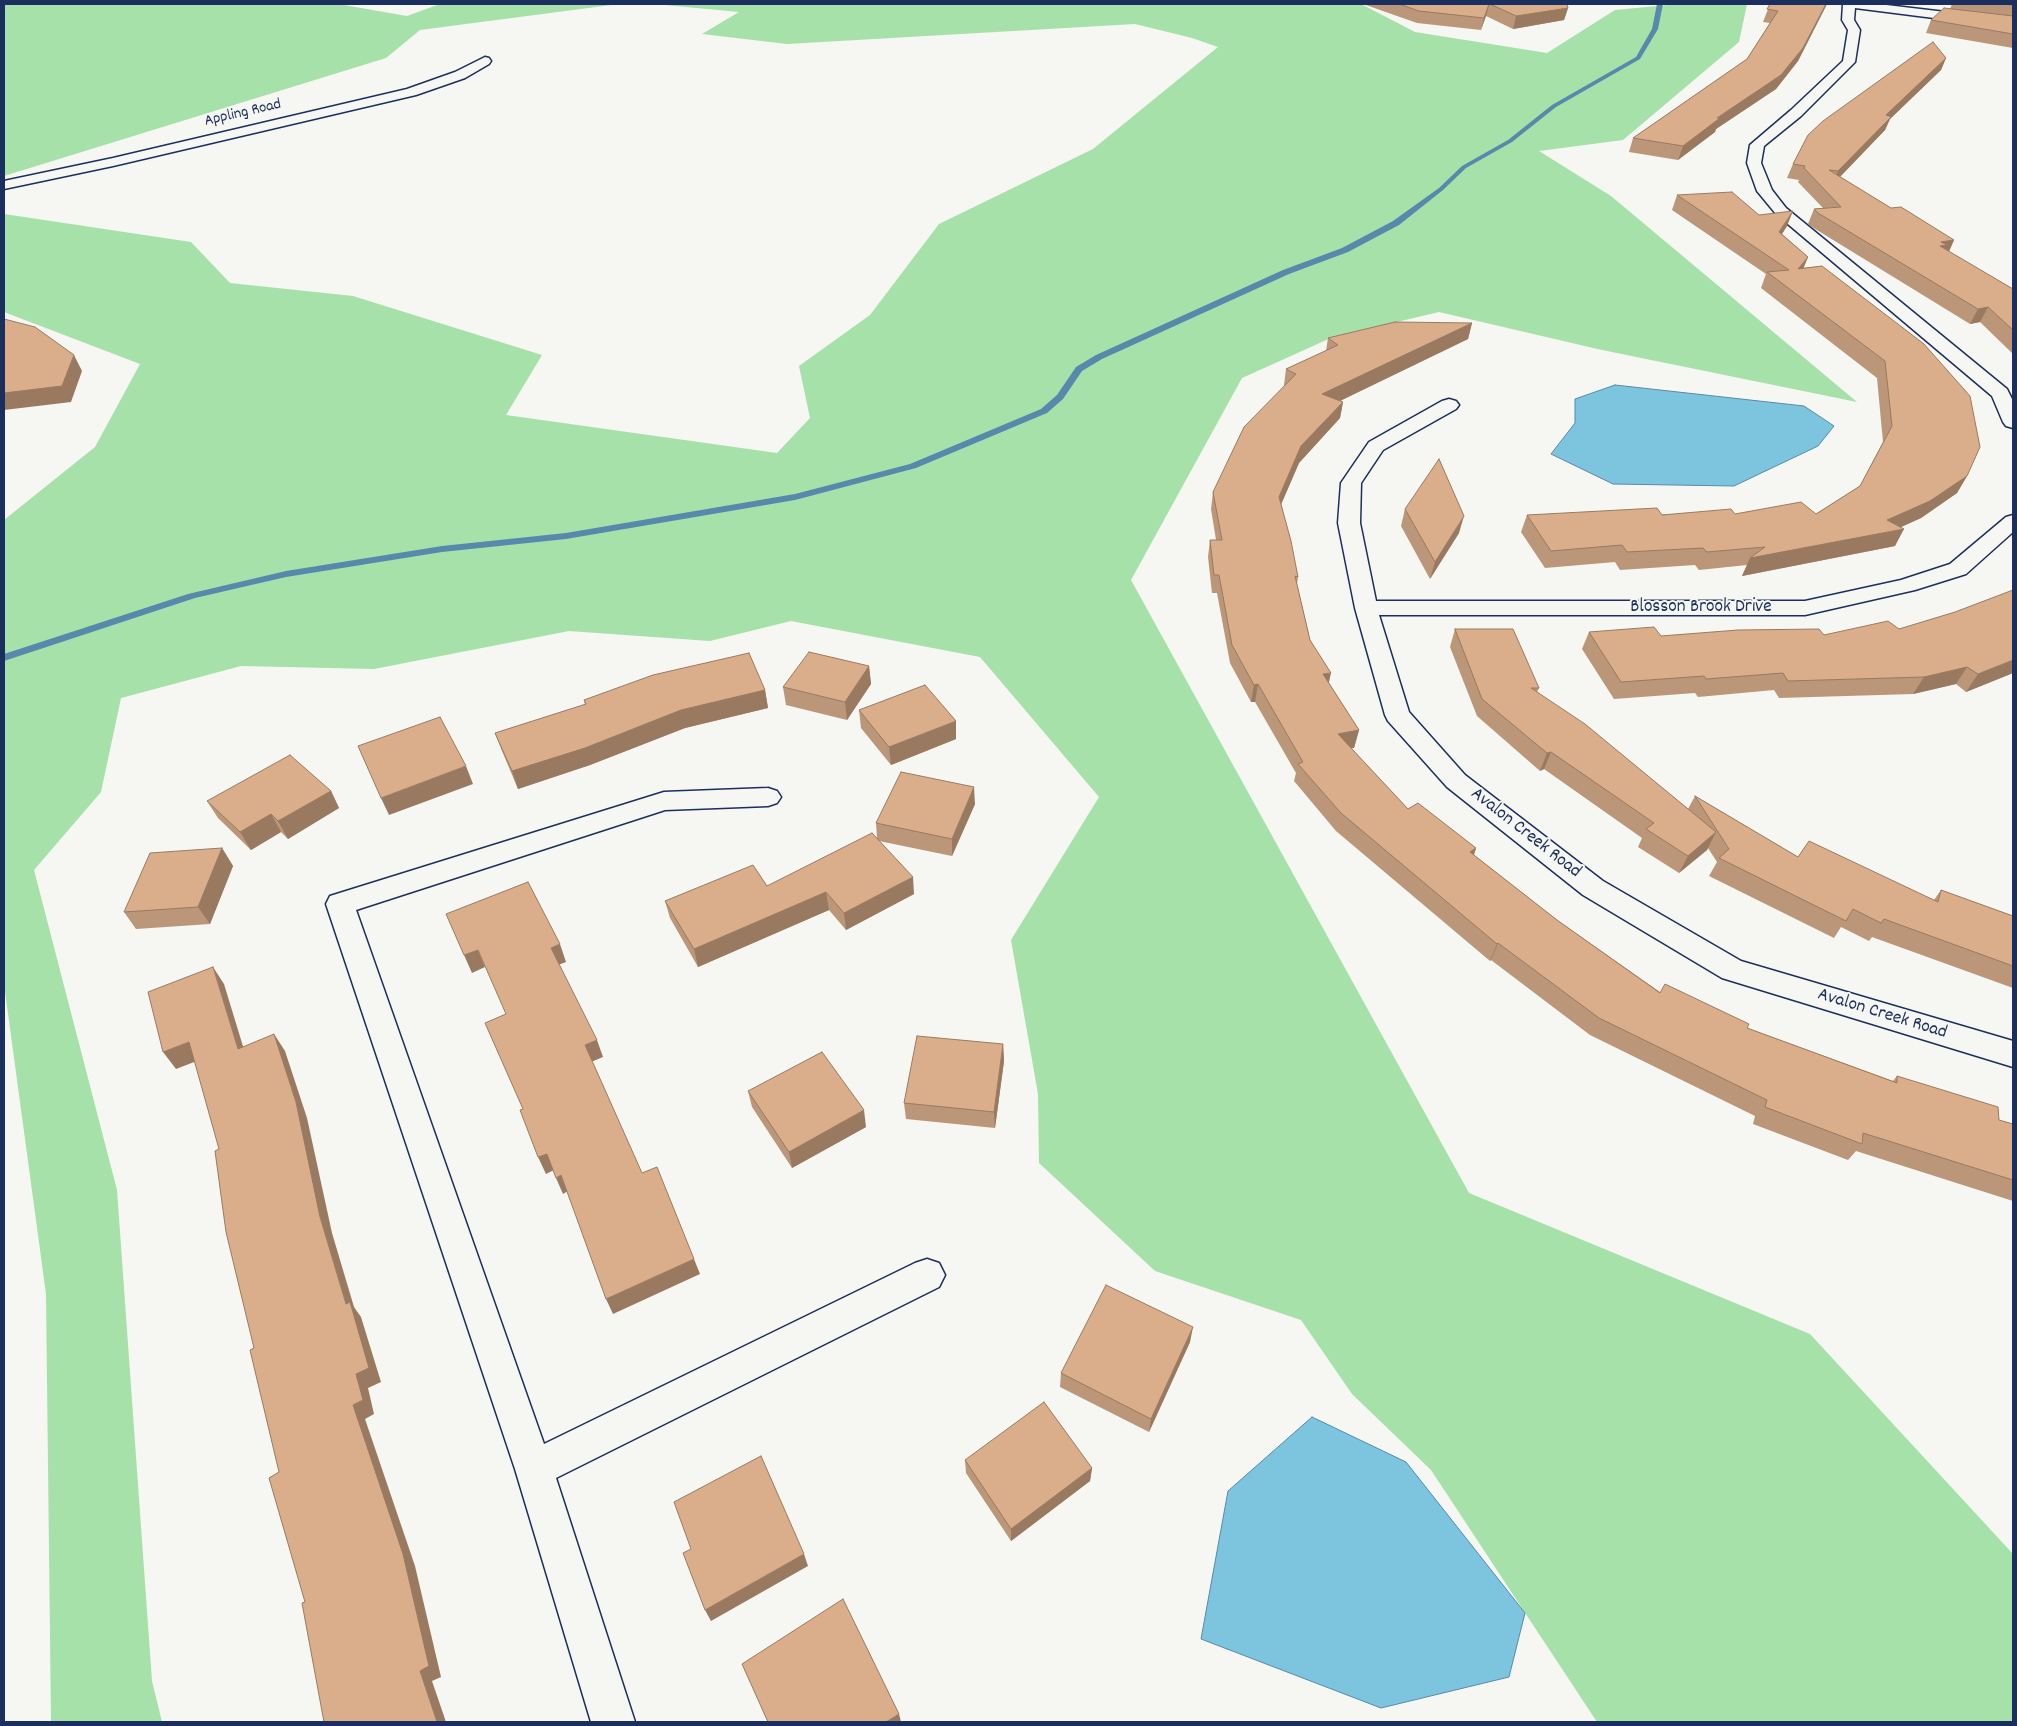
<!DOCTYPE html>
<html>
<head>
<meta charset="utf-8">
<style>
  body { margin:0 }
  #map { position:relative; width:2017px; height:1726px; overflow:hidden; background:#f6f6f2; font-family:Dekko,sans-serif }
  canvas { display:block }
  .frame { position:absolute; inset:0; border:5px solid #1b2f5e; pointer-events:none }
</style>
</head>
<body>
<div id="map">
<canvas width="2017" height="1726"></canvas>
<div class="frame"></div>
</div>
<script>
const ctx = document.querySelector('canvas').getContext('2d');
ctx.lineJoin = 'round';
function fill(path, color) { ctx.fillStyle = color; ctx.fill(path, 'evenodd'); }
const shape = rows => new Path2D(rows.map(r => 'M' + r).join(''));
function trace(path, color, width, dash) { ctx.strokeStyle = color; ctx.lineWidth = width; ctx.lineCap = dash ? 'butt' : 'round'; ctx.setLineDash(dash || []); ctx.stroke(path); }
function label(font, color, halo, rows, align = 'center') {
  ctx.font = font + ' Dekko,sans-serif'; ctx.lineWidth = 4; ctx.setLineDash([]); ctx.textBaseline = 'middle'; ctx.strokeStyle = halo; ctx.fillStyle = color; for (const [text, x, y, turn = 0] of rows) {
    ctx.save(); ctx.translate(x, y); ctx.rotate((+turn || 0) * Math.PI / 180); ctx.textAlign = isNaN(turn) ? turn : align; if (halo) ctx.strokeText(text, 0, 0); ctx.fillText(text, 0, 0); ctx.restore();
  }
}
fill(shape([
  [4,4,338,4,407,16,440,4,619,4,420,30,386,58,4,176],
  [654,4,1361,4,1415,32,1547,53,1615,10,1678,4,1747,4,1739,42,1623,140,1539,151,1611,196,1857,402,1602,350,1439,312,1333,337,1242,378,1131,580,1469,1193,1810,1334,2013,1554,2013,1722,1597,1722,1431,1470,1352,1394,1301,1320,1155,1271,1039,1163,1038,1094,1011,940,1099,797,980,657,791,621,710,641,569,631,374,669,241,666,121,698,101,792,34,870,117,1190,152,1681,162,1722,51,1722,46,1294,4,984,4,520,95,447,140,364,4,312,4,214,191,242,230,283,353,296,542,355,506,415,777,453,810,418,799,366,870,315,939,224,1093,149,1218,47,1192,38,1135,24,787,44,702,34,739,12]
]), '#a5e1a8');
const water = shape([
  [1615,385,1804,406,1834,426,1818,446,1734,486,1613,484,1551,454,1575,423,1575,399,1615,385],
  [1312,1417,1406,1462,1525,1613,1509,1677,1381,1708,1201,1639,1228,1491,1312,1417]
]);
fill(water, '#7dc5de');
trace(water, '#5689ab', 1);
fill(shape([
  [1657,4,1663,4,1658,29,1640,59,1556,107,1512,142,1466,168,1443,190,1399,225,1348,252,1289,274,1102,359,1082,371,1063,399,1047,413,916,468,795,500,566,539,442,552,286,577,195,598,4,661,4,654,188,594,286,571,442,546,566,533,795,494,910,464,1041,409,1057,395,1076,367,1096,355,1283,270,1342,248,1393,221,1439,188,1462,166,1508,140,1552,105,1636,57,1652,29,1657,4]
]), '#5689ab');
const minor = shape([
  [1843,4,1878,4,2013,20,2013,28,1855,8,1854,20,1860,30,1855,62,1801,116,1764,146,1761,163,1772,190,1786,208,2007,389,2013,401,2013,428,2006,426,2003,422,1992,396,1776,214,1757,191,1747,163,1750,145,1791,110,1843,61,1848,30,1842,20,1843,4],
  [485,57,489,58,491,61,489,64,465,78,416,95,113,166,4,189,4,181,113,158,407,89,455,72,485,57],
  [1449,399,1456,401,1459,405,1456,409,1383,450,1361,483,1360,523,1376,601,1805,601,1901,580,1950,564,2006,517,2013,515,2013,532,1966,574,1915,590,1805,615,1379,615,1409,712,1465,775,1603,881,1741,961,2013,1041,2013,1067,1722,978,1583,895,1447,787,1388,721,1385,715,1355,608,1338,523,1341,483,1369,442,1442,401,1449,399],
  [768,788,777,791,781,797,777,803,768,806,665,810,356,910,544,1444,915,1263,927,1259,939,1263,945,1275,939,1287,556,1478,635,1722,591,1722,515,1469,326,904,330,896,664,792,768,788]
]);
trace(minor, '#1b2f5e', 3);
fill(minor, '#f6f6f2');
fill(shape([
  [1363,4,1567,4,1568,8,1564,20,1513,29,1486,16,1481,30,1417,23],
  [1770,4,1827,4,1798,61,1776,89,1716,129,1715,132,1678,160,1629,152,1633,138,1747,59,1770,23,1763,22],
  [1952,4,2013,4,2013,48,1926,33,1931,20,1950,9],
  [1946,58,1941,70,1890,119,1885,130,1840,177,1891,208,1954,240,1949,252,2013,289,2013,354,1980,322,1970,324,1812,227,1808,224,1814,209,1823,208,1798,182,1799,180,1787,178,1793,164],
  [1677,195,1759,215,1787,226,1782,234,1808,257,1803,268,1822,266,1967,476,1957,493,1921,518,1901,527,1895,546,1742,576,1747,565,1699,570,1695,565,1620,570,1615,562,1545,568,1521,532,1527,515,1735,514,1816,514,1860,486,1883,442,1877,378,1761,288,1766,274,1672,210],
  [1472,323,1468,339,1340,401,1343,402,1340,418,1299,463,1281,504,1298,577,1297,584,1310,640,1329,683,1359,730,1354,748,1351,748,1408,809,1476,848,1474,855,1557,920,1660,992,1747,1028,1893,1081,1897,1076,1999,1120,2013,1124,2013,1201,1856,1151,1848,1160,1753,1124,1755,1116,1590,1035,1491,960,1490,961,1336,831,1294,781,1296,773,1255,702,1251,702,1230,663,1217,593,1212,593,1208,557,1210,540,1216,540,1211,509,1213,492,1285,386,1284,385,1286,369,1326,351,1328,338],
  [1405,509,1459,533,1430,579,1401,526],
  [1455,629,1539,688,1537,692,1688,809,1695,796,1798,857,1934,900,1941,890,2013,916,2013,988,1872,937,1869,941,1841,927,1834,938,1709,876,1717,862,1708,848,1707,850,1679,873,1638,847,1642,838,1544,769,1540,771,1477,716,1450,647],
  [1899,629,2013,673,1966,692,1956,684,1913,694,1779,698,1774,690,1698,697,1695,693,1614,699,1582,649,1589,632,1661,636,1824,635],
  [869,666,871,684,847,720,786,705,783,687],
  [765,690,768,708,685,728,590,765,518,789,502,751,495,733,585,705,584,700],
  [859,710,956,739,891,765,861,728],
  [331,791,339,808,288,839,281,832,251,850,218,818,207,801],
  [975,804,952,856,879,841,914,894,846,930,829,910,698,967,670,918,665,901,767,886,877,838,876,823],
  [222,848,233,866,210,924,136,929,124,912],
  [1003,1044,1004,1061,995,1128,906,1119,904,1103],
  [748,1091,866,1127,792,1168,752,1107],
  [1190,1342,1149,1432,1060,1387,1061,1373],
  [965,1460,1092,1468,1090,1481,1011,1541,966,1473]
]), '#bb9678');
fill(shape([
  [1489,4,1486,16,1481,30,1484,18],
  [1826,4,1827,4,1798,61,1776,89,1716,129,1715,132,1678,160,1683,146],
  [1568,8,1564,20,1513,29,1516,16],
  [1946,58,1941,70,1890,119,1885,130,1832,185,1838,171,1886,115],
  [1793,211,1787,226,1773,248,1779,232],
  [1954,240,1947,255,1935,257,1941,242],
  [1808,257,1802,272,1798,269],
  [1988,307,1980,322,1970,324,1978,309],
  [1472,323,1468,339,1319,411,1322,394],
  [74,355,82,371,71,402,4,410,4,393],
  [1343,402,1340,418,1299,463,1277,514,1279,497,1301,446],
  [1967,476,1957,493,1921,518,1890,532,1904,529,1895,546,1742,576,1750,558,1887,520],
  [1464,516,1459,533,1430,579,1435,562],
  [2013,660,2013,673,1966,692,1978,674],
  [869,666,871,684,847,720,845,702],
  [1967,667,1956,684,1913,694,1924,677],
  [1331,673,1327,691,1323,674],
  [1258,684,1255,702,1251,702,1254,685],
  [765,690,768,708,685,728,590,765,518,789,512,771,681,710],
  [956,721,956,739,891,765,889,747],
  [1359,730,1354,748,1333,751,1338,734],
  [1551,752,1544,769,1540,771,1547,753],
  [466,766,473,784,389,815,381,798],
  [974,787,975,804,952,856,952,839],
  [331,791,339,808,288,839,278,821],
  [271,814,281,832,251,850,240,832],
  [1716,832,1707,850,1679,873,1688,856],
  [222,848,233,866,210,924,198,907],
  [1476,848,1470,866,1470,852],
  [913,877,914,894,846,930,844,913],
  [826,892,829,910,698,967,694,949],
  [1498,943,1491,960,1490,961,1497,944],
  [560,944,566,962,558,965,551,948],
  [478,950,485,967,472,973,464,955],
  [213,967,224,984,249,1066,238,1049],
  [274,1034,285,1051,307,1118,332,1233,354,1307,361,1317,381,1382,368,1388,374,1414,365,1419,415,1566,441,1677,432,1681,446,1722,437,1722,420,1671,353,1405,356,1374,346,1304,320,1217],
  [597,1040,603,1057,591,1062,585,1045],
  [189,1042,202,1059,176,1069,163,1052],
  [1003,1044,1004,1061,995,1128,994,1112],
  [864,1110,866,1127,792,1168,789,1152],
  [547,1154,554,1170,546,1174,538,1157],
  [561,1175,568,1191,563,1194,556,1178],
  [694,1259,700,1274,613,1314,606,1299],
  [1193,1327,1190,1342,1149,1432,1151,1419],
  [1092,1468,1090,1481,1011,1541,1011,1529],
  [804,1554,808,1566,711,1621,705,1610],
  [899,1714,901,1722,886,1722]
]), '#997a61');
const building = shape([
  [1399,4,1489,4,1484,18,1419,11,1399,4],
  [1490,4,1567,4,1568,8,1516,16,1490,4],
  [1770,4,1826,4,1803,48,1781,75,1717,118,1720,118,1683,146,1633,138,1747,59,1778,11,1767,9,1770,4],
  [1999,4,2013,4,2013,5,1999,4],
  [1944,8,2013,16,2013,34,1931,20,1944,8],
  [1933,42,1946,58,1886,115,1891,117,1838,171,1829,170,1891,208,1901,207,1954,240,1941,242,1947,245,1940,246,2013,289,2013,330,1988,307,1978,309,1818,213,1814,209,1841,207,1804,168,1805,166,1793,164,1808,135,1823,121,1933,42],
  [1732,192,1759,215,1793,211,1779,232,1808,257,1798,269,1822,266,1924,344,1970,396,1980,447,1967,476,1930,501,1887,520,1904,529,1750,558,1765,547,1707,552,1703,548,1627,552,1622,545,1551,551,1527,515,1657,508,1662,515,1731,509,1735,514,1801,502,1816,514,1860,486,1892,426,1885,361,1767,272,1789,270,1677,195,1732,192],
  [4,319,35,327,74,355,62,386,4,393,4,319],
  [1395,322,1472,323,1322,394,1343,402,1301,446,1279,497,1291,541,1298,577,1295,576,1310,640,1331,673,1323,674,1359,730,1338,734,1408,809,1418,803,1476,848,1470,852,1557,920,1660,993,1665,984,1749,1024,1747,1028,1897,1083,1897,1076,1998,1107,1999,1120,2013,1124,2013,1180,1863,1133,1862,1144,1765,1107,1767,1100,1599,1018,1498,943,1497,944,1341,813,1298,764,1303,762,1258,684,1254,685,1232,645,1219,575,1214,575,1210,540,1222,540,1213,492,1244,427,1296,374,1286,369,1338,345,1328,338,1395,322],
  [1439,459,1464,516,1435,562,1405,509,1439,459],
  [2013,590,2013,660,1978,674,1967,667,1924,677,1788,681,1783,673,1706,679,1704,676,1621,682,1589,632,1654,627,1661,636,1738,630,1819,629,1824,635,1888,621,1899,629,1955,612,2013,590],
  [1455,629,1513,629,1539,688,1531,688,1585,724,1716,832,1688,856,1646,829,1654,823,1551,752,1547,753,1482,699,1455,629],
  [809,652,869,666,845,702,783,687,809,652],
  [749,653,765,690,681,710,585,748,512,771,495,733,586,704,584,700,653,675,749,653],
  [925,685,956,721,889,747,859,710,925,685],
  [440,717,466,766,381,798,358,746,440,717],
  [290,755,331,791,278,821,271,814,240,832,207,801,290,755],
  [901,772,974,787,952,839,876,823,901,772],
  [1695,796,1798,857,1809,841,1938,902,1941,890,2013,916,2013,966,1884,919,1881,923,1853,909,1846,921,1719,858,1729,849,1695,796],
  [872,833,913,877,844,913,826,892,694,949,665,901,753,865,767,886,872,833],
  [222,848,198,907,124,912,150,853,222,848],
  [528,882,560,944,551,948,597,1040,585,1045,642,1173,657,1167,694,1259,606,1299,561,1175,556,1178,547,1154,538,1157,520,1110,523,1109,485,1023,506,1014,478,950,464,955,446,914,528,882],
  [213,967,238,1049,274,1034,296,1102,320,1217,346,1304,350,1302,369,1368,356,1374,363,1400,353,1405,403,1554,429,1666,420,1671,437,1722,324,1722,302,1603,305,1602,269,1478,279,1472,250,1350,254,1348,226,1232,215,1151,219,1149,189,1042,163,1052,148,992,213,967],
  [917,1036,1003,1044,994,1112,904,1103,917,1036],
  [822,1052,864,1110,789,1152,748,1091,822,1052],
  [1106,1285,1193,1327,1151,1419,1061,1373,1106,1285],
  [1044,1402,1092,1468,1011,1529,965,1460,1044,1402],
  [761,1456,804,1554,705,1610,683,1553,691,1549,674,1502,761,1456],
  [843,1599,899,1714,886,1722,768,1722,742,1664,843,1599]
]);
fill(building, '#daae8b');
trace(building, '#997a61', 1);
label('16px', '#1b2f5e', '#f6f6f2', [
  ["Appling Road",243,114,-13]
]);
label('19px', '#1b2f5e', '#f6f6f2', [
  ["Blosson Brook Drive",1701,608],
  ["Avalon Creek Road",1525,834,38],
  ["Avalon Creek Road",1882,1015,17]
]);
</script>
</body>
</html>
